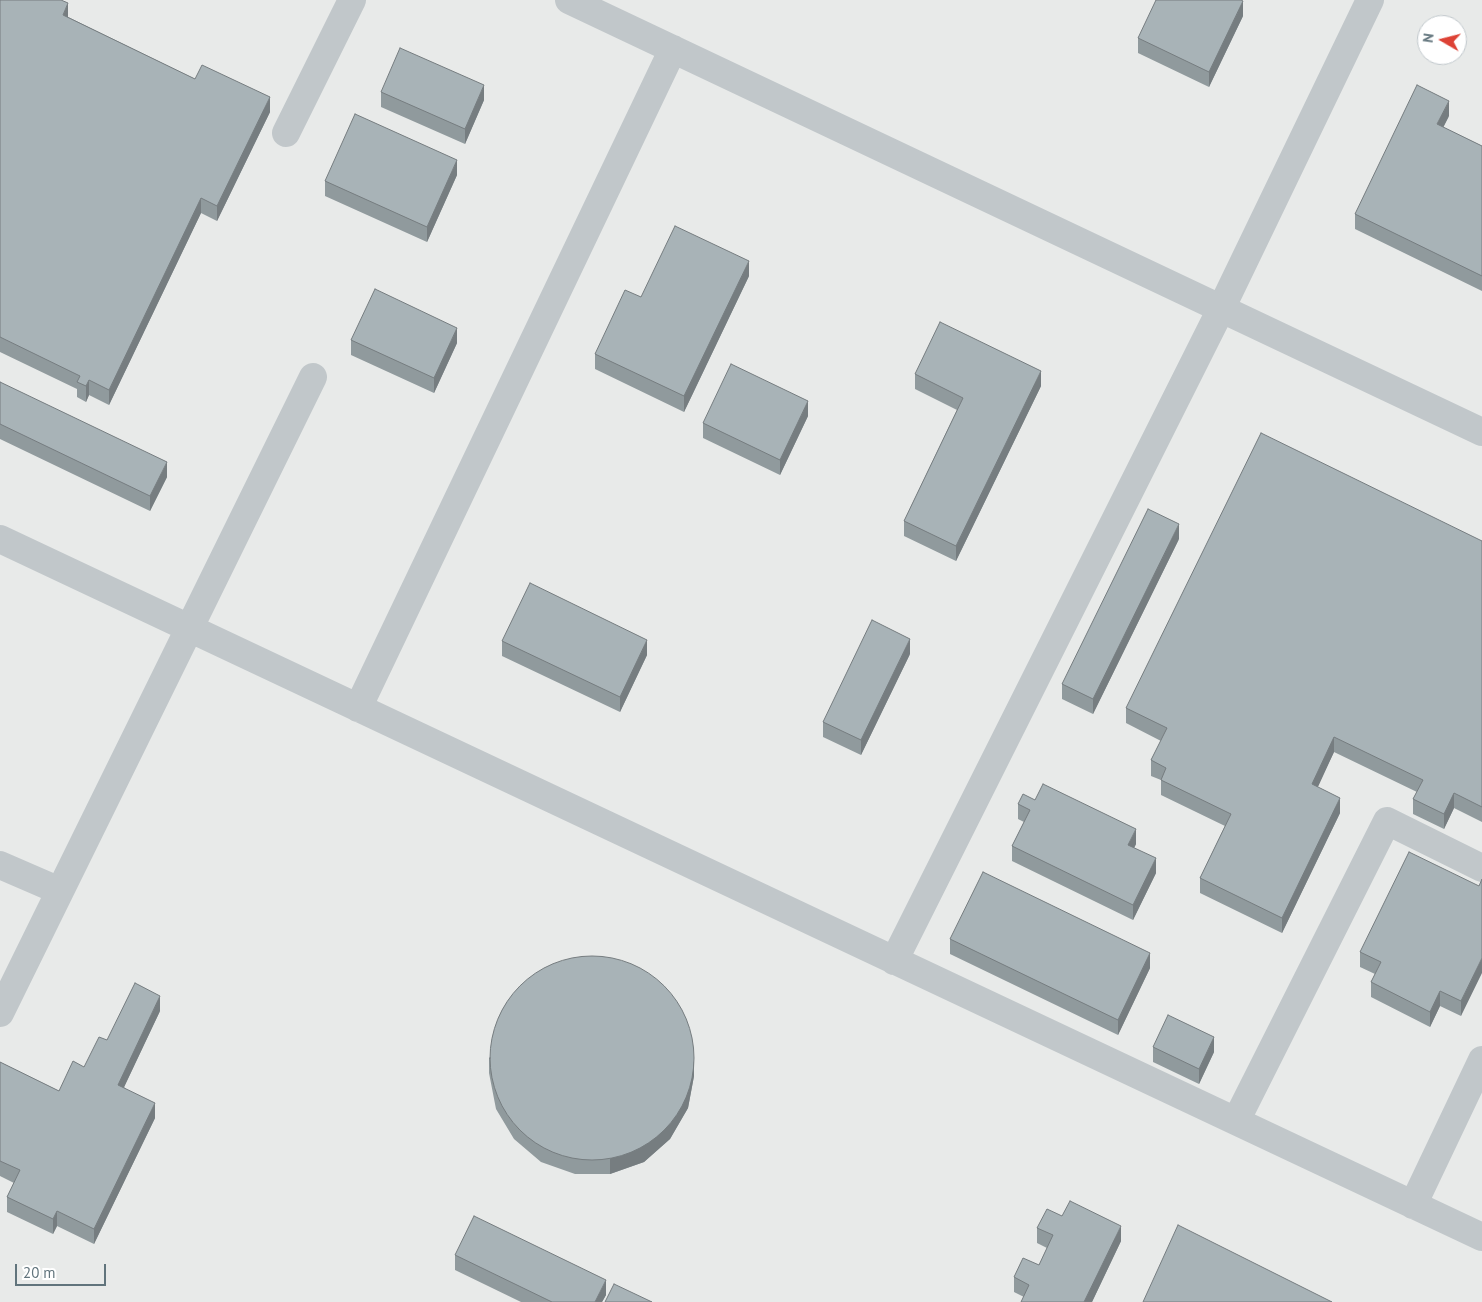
<!DOCTYPE html>
<html>
<head>
<meta charset="utf-8">
<style>
  body { margin:0 }
  #map { position:relative; width:1482px; height:1302px; overflow:hidden; background:#fafaf8; font-family:"PT Sans",sans-serif }
  canvas { display:block }
  .north { position:absolute; left:1417px; top:15px; width:50px; height:50px; box-sizing:border-box; background:#fff; border:1px solid #c0c7cb; border-radius:50%; rotate:278deg; font-size:14px; font-weight:700; line-height:20px; text-align:center; color:#61747c }
  .north::after { content:''; display:block; margin:auto; width:18px; height:22px; background:#dd4235; clip-path:polygon(50% 0,100% 100%,50% 72%,0 100%) }
  .scale { position:absolute; left:15px; top:1264px; width:91px; height:22px; box-sizing:border-box; border:2px solid #61747c; border-top:0; padding-left:6px; font-size:15px; line-height:18px; white-space:nowrap; color:#61747c; -webkit-text-stroke:4px #fff; paint-order:stroke }
</style>
</head>
<body>
<div id="map">
<canvas width="1482" height="1302"></canvas>
<div class="north">N</div>
<div class="scale">20 m</div>
</div>
<script>
const ctx = document.querySelector('canvas').getContext('2d');
ctx.lineJoin = 'round';
function fill(path, color) { ctx.fillStyle = color; ctx.fill(path, 'evenodd'); }
const shape = rows => new Path2D(rows.map(r => 'M' + r).join(''));
function trace(path, color, width, dash) { ctx.strokeStyle = color; ctx.lineWidth = width; ctx.lineCap = dash ? 'butt' : 'round'; ctx.setLineDash(dash || []); ctx.stroke(path); }
fill(shape([
  [0,0,1482,0,1482,1302,0,1302],
  [1427,25,1457,25,1457,55,1427,55]
]), '#e8eae9');
trace(shape([
  [569,0,1482,432],
  [286,133,352,0],
  [0,539,1482,1237],
  [358,708,673,49],
  [0,865,60,891],
  [894,961,1221,309,1370,0],
  [0,1013,313,377],
  [1236,1121,1387,821,1482,868],
  [1413,1205,1482,1060]
]), '#c1c7ca', 28);
fill(shape([
  [0,0,68,17,195,79,270,112,217,221,201,213,109,405,89,395,86,402,77,397,77,389,0,352],
  [1243,16,1209,87,1138,53,1138,38],
  [381,92,484,100,465,144,381,107],
  [1449,116,1443,127,1482,146,1482,291,1355,229,1355,214],
  [457,175,427,242,325,196,325,181],
  [749,276,684,412,595,369,595,354,641,297],
  [351,340,457,343,434,393,351,355],
  [915,374,1041,386,956,561,904,536,904,521,957,410,915,389],
  [0,382,167,477,150,511,0,439],
  [808,416,780,475,703,438,703,423],
  [1179,539,1093,714,1062,699,1062,684],
  [1482,541,1482,822,1454,808,1444,829,1413,814,1413,799,1417,792,1334,752,1317,787,1340,813,1282,933,1200,893,1200,878,1225,826,1161,795,1161,780,1151,776,1151,760,1161,741,1126,723,1126,708],
  [502,641,647,655,620,712,502,656],
  [910,654,861,755,823,737,823,722],
  [1035,800,1136,844,1134,848,1156,873,1133,920,1012,861,1012,846,1024,822,1018,819,1018,804],
  [1479,886,1461,1016,1440,1006,1430,1027,1371,997,1371,982,1375,974,1360,967,1360,952],
  [950,939,1150,968,1118,1035,950,954],
  [160,1011,124,1087,155,1118,94,1244,57,1226,53,1234,7,1212,7,1197,14,1183,0,1176,0,1062,59,1091,84,1067,107,1040],
  [1153,1047,1214,1052,1199,1084,1153,1062],
  [489,1058,694,1076,688,1108,670,1139,644,1162,610,1174,575,1174,541,1162,514,1139,496,1109,489,1073],
  [1062,1216,1121,1241,1092,1302,1021,1302,1024,1297,1014,1292,1014,1277,1039,1265,1047,1248,1037,1243,1037,1228],
  [455,1255,606,1295,602,1302,521,1302,455,1270]
]), '#909a9d');
fill(shape([
  [1243,1,1243,16,1209,87,1209,72],
  [68,3,68,19,63,15],
  [484,85,484,100,465,144,465,129],
  [270,97,270,112,217,221,217,206],
  [1449,101,1449,116,1437,140,1437,124],
  [457,160,457,175,427,242,427,227],
  [201,198,201,213,109,405,109,390],
  [749,261,749,276,684,412,684,396],
  [457,328,457,343,434,393,434,378],
  [1041,371,1041,386,956,561,956,546],
  [89,380,89,395,86,402,86,386],
  [808,401,808,416,780,475,780,460],
  [167,462,167,477,150,511,150,496],
  [1179,524,1179,539,1093,714,1093,699],
  [910,639,910,654,861,755,861,740],
  [647,640,647,655,620,712,620,697],
  [1334,737,1334,752,1312,800,1312,784],
  [1454,793,1454,808,1444,829,1444,814],
  [1340,798,1340,813,1282,933,1282,918],
  [1136,829,1136,844,1128,860,1128,845],
  [1156,858,1156,873,1133,920,1133,905],
  [1150,953,1150,968,1118,1035,1118,1020],
  [1482,958,1482,973,1461,1016,1461,1001],
  [1440,991,1440,1006,1430,1027,1430,1012],
  [160,996,160,1011,118,1100,118,1085],
  [1214,1037,1214,1052,1199,1084,1199,1069],
  [694,1061,694,1076,688,1108,670,1139,644,1162,610,1174,610,1159],
  [155,1103,155,1118,94,1244,94,1229],
  [57,1211,57,1226,53,1234,53,1219],
  [1121,1226,1121,1241,1092,1302,1084,1302],
  [606,1280,606,1295,602,1302,595,1302]
]), '#767d80');
const building = shape([
  [0,0,61,0,68,3,63,15,195,79,202,65,270,97,217,206,201,198,109,390,89,380,86,386,77,382,80,376,0,337,0,0],
  [1156,0,1241,0,1243,1,1209,72,1138,38,1156,0],
  [400,48,484,85,465,129,381,92,400,48],
  [1417,85,1449,101,1437,124,1482,146,1482,276,1355,214,1417,85],
  [355,114,457,160,427,227,325,181,355,114],
  [675,226,749,261,684,396,595,354,625,290,641,297,675,226],
  [375,289,457,328,434,378,351,340,375,289],
  [940,322,1041,371,956,546,904,521,963,398,915,374,940,322],
  [731,364,808,401,780,460,703,423,731,364],
  [0,382,167,462,150,496,0,424,0,382],
  [1261,433,1482,541,1482,807,1454,793,1444,814,1413,799,1423,780,1334,737,1312,784,1340,798,1282,918,1200,878,1231,814,1161,780,1166,768,1151,760,1167,728,1126,708,1261,433],
  [1148,509,1179,524,1093,699,1062,684,1148,509],
  [530,583,647,640,620,697,502,641,530,583],
  [872,620,910,639,861,740,823,722,872,620],
  [1043,784,1136,829,1128,845,1156,858,1133,905,1012,846,1030,810,1018,804,1023,794,1035,800,1043,784],
  [1409,852,1479,886,1482,879,1482,958,1461,1001,1440,991,1430,1012,1371,982,1381,962,1360,952,1409,852],
  [983,872,1150,953,1118,1020,950,939,983,872],
  '490 1058a102 102 0 1 1 204 0a102 102 0 1 1-204 0Z',
  [135,983,160,996,118,1085,155,1103,94,1229,57,1211,53,1219,7,1197,20,1170,0,1161,0,1062,59,1091,73,1061,84,1067,99,1037,107,1040,135,983],
  [1168,1015,1214,1037,1199,1069,1153,1047,1168,1015],
  [1070,1201,1121,1226,1084,1302,1021,1302,1029,1285,1014,1277,1023,1258,1039,1265,1053,1235,1037,1228,1047,1209,1062,1216,1070,1201],
  [474,1216,606,1280,595,1302,552,1302,455,1255,474,1216],
  [1178,1225,1332,1302,1143,1302,1178,1225],
  [614,1284,652,1302,605,1302,614,1284]
]);
fill(building, '#a8b3b7');
trace(building, '#767d80', 1);
</script>
</body>
</html>
